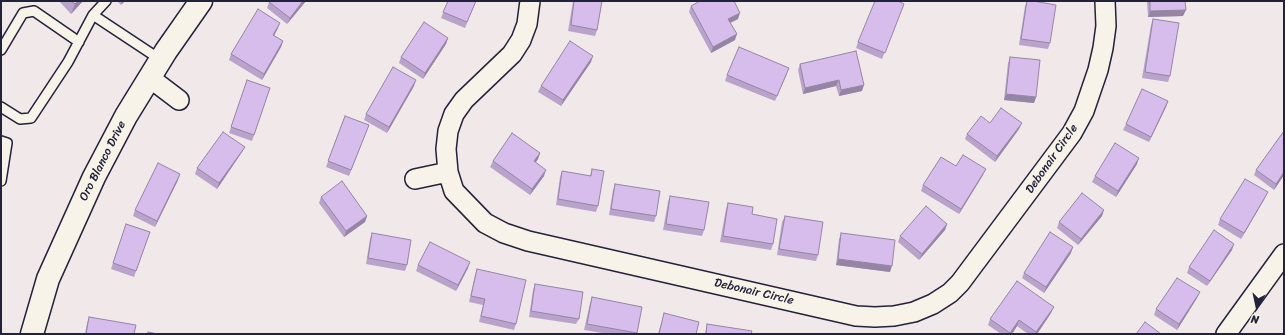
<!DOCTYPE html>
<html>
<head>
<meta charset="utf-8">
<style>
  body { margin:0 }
  #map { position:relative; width:1285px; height:335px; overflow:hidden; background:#f1e8e9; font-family:Sriracha,sans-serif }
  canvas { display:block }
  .frame { position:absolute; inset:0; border:2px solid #22223b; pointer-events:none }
  .north { position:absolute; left:1237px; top:287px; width:40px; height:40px; -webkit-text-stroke:3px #f7f3e8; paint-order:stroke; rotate:189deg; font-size:11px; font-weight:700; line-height:16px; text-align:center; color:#22223b }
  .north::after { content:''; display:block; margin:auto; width:14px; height:18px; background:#22223b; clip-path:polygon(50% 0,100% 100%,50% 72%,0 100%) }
</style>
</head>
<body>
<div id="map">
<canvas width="1285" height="335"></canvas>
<div class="frame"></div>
<div class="north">N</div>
</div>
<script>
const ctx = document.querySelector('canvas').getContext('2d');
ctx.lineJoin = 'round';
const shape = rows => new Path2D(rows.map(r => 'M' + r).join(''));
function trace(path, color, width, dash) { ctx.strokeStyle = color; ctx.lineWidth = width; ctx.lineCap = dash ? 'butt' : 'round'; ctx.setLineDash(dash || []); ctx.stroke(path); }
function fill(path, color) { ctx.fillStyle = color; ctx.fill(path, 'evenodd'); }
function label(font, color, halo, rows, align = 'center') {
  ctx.font = font + ' Sriracha,sans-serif'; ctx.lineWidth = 3; ctx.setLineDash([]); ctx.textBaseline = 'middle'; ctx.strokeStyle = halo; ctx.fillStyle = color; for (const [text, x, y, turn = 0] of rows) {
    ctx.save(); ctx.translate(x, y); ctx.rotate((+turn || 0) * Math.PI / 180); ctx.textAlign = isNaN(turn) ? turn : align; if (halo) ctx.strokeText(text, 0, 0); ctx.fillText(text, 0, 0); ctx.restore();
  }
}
const service = shape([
  [93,15,106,1],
  [1,50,23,13,34,11,79,42],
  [1,107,20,119,31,118,68,62,93,15,161,60],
  [1,141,7,143,1,181]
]);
const minor = shape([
  [530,1,527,24,521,40,512,54,464,100,454,114,448,131,446,149,448,172,454,191,485,223,504,233,528,241,856,316,875,317,894,316,914,312,933,304,950,293,960,283,1072,133,1084,111,1098,70,1103,48,1106,26,1105,1],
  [150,78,179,100],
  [415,179,448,172],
  [1226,334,1284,254]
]);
const tertiary = shape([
  [32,334,48,279,94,177,126,116,166,51,201,1]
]);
trace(service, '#22223b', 12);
trace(minor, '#22223b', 22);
trace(tertiary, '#22223b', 25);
trace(service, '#f7f3e8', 9);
trace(minor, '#f7f3e8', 19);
trace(tertiary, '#f7f3e8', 22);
fill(shape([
  [59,1,83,1,71,14],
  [117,1,125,1,121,5],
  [306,1,287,24,267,8,269,2],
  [448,1,476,1,465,28,441,18],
  [573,1,602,1,597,30,595,36,568,31],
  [1027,1,1050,43,1048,49,1019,45,1025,6],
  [1147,1,1185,1,1183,16,1148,17],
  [904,4,882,59,856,48,858,42],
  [691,6,738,19,730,23,735,40,711,53,689,12],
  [1153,19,1170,76,1168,82,1142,78,1151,25],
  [278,28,274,36,283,41,281,47,262,80,229,60,231,54],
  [448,38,446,44,423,79,399,63,401,57],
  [1010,57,1036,97,1034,103,1004,100,1008,63],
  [591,62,561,106,538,92,541,86],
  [800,64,862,91,839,96,836,86,803,94,798,70],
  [787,74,775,101,725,81,727,75],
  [247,80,270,88,252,141,229,133],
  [414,86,387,133,364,120,366,114],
  [1168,101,1166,107,1149,142,1123,130,1126,124],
  [345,116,369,125,349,176,326,167],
  [990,123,1019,129,995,162,965,139,967,134],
  [1284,131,1284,175,1274,190,1254,175,1256,170],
  [245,147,242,152,217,189,195,174,197,168],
  [540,153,538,159,536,162,544,176,530,195,490,167,493,161],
  [1137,164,1116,197,1092,182,1095,176],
  [956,166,983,175,959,214,921,191,923,185],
  [592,169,598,206,596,212,556,205,560,177,562,171,590,176],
  [178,180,155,227,133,216,135,210],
  [615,184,656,216,654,222,609,215,613,190],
  [670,196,704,230,702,236,663,230,668,202],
  [321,197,367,216,365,222,344,237,319,203],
  [1265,198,1241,239,1218,225,1220,219],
  [728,203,752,214,773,244,771,250,720,242,726,209],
  [785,216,818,255,816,261,777,255,782,222],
  [1102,216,1078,245,1057,228,1059,222],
  [126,224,150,232,134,277,111,269],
  [947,224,945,230,919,260,898,242,900,236],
  [372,233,407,265,405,271,366,264,370,239],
  [841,233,890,272,836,265,839,239],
  [1232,250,1207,286,1187,273,1189,267],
  [1071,253,1044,293,1022,278,1024,273],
  [418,265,468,268,456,291,416,271],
  [477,269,516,324,514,330,479,322,483,305,469,302,475,275],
  [535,284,579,319,576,324,529,317,533,290],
  [592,297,642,307,637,334,608,334,584,330,590,303],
  [1197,298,1177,330,1154,315,1156,309],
  [664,313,696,334,658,334],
  [1051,313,1037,334,1028,334,1017,326,1012,334,1001,334,988,325,990,319],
  [89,317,134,334,85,334,87,323],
  [707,324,751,334,705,334]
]), '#b9a3cb');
fill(shape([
  [78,1,83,1,71,14,75,4],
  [123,1,125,1,121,5],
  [303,1,306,1,287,24,290,18],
  [1186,10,1183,16,1148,17,1150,11],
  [740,13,738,19,726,25,728,19],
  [280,23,278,28,271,41,273,35],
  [737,34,735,40,711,53,713,47],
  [448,38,446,44,423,79,425,73],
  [283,41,281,47,262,80,264,74],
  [593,56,591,62,561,106,563,100],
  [416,80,414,86,387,133,389,127],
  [839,80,836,86,803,94,805,88],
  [864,85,862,91,839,96,841,90],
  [1006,94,1036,97,1034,103,1004,100],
  [1168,101,1166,107,1149,142,1151,137],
  [1022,123,1019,129,995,162,997,156],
  [245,147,242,152,217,189,219,183],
  [540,153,538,159,532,167,534,161],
  [1139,158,1137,164,1116,197,1118,191],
  [986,169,983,175,959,214,961,209],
  [546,170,544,176,530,195,532,189],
  [1284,172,1284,175,1274,190,1276,184],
  [180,174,178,180,155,227,157,221],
  [1268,192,1265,198,1241,239,1244,233],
  [1104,210,1102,216,1078,245,1081,239],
  [367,216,365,222,344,237,346,231],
  [947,224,945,230,919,260,922,254],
  [1234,244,1232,250,1207,286,1210,281],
  [1073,247,1071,253,1044,293,1046,287],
  [838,259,892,266,890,272,836,265],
  [470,262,468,268,456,291,458,285],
  [1200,292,1197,298,1177,330,1179,324],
  [1054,307,1051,313,1037,334,1035,334,1036,332],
  [1019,320,1017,326,1012,334,1010,334]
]), '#9684a5');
const building = shape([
  [71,1,78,1,75,4,71,1],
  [270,1,303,1,290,18,269,2,270,1],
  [448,1,476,1,467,22,443,12,448,1],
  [574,1,602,1,597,30,571,25,574,1],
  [700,1,734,1,740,13,728,19,737,34,713,47,691,6,700,1],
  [875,1,898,1,904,4,885,53,858,42,875,1],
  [1027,1,1033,1,1056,5,1050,43,1021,39,1027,1],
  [1150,1,1185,1,1186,10,1150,11,1150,1],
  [258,9,280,23,273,35,283,41,264,74,231,54,258,9],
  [1153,19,1179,23,1170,76,1145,72,1153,19],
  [424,22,448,38,425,73,401,57,424,22],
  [570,41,593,56,563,100,541,86,570,41],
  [739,47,789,68,777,96,727,75,739,47],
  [856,51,864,85,841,90,839,80,805,88,800,64,856,51],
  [1010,57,1040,60,1036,97,1006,94,1010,57],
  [393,67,416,80,389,127,366,114,393,67],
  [247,80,270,88,254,135,231,127,247,80],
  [1142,89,1168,101,1151,137,1126,124,1142,89],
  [1001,108,1022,123,997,156,967,134,981,116,990,123,1001,108],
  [345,116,369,125,351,170,328,161,345,116],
  [1284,131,1284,172,1276,184,1256,170,1284,131],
  [223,132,245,147,219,183,197,168,223,132],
  [512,133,540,153,534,161,546,170,532,189,493,161,512,133],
  [1115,143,1139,158,1118,191,1095,176,1115,143],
  [963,155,986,169,961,209,923,185,941,157,956,166,963,155],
  [158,163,180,174,157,221,135,210,158,163],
  [592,169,604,171,598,206,558,199,562,171,591,176,592,169],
  [1245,179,1268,192,1244,233,1220,219,1245,179],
  [342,181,367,216,346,231,321,197,342,181],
  [615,184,660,191,656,216,611,209,615,184],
  [1082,193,1104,210,1081,239,1059,222,1082,193],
  [670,196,709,202,704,230,666,224,670,196],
  [728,203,753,207,752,214,777,219,773,244,723,236,728,203],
  [926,206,947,224,922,254,900,236,926,206],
  [785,216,823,222,818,255,779,249,785,216],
  [126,224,150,232,136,271,113,263,126,224],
  [1214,230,1234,244,1210,281,1189,267,1214,230],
  [1050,232,1073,247,1046,287,1024,273,1050,232],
  [372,233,411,240,407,265,368,258,372,233],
  [841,233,895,240,892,266,838,259,841,233],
  [430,242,470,262,458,285,418,265,430,242],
  [477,269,526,280,516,324,481,316,485,299,471,296,477,269],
  [1177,278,1200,292,1179,324,1156,309,1177,278],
  [1017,281,1054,307,1036,332,1019,320,1010,333,990,319,1017,281],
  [535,284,583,292,579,319,531,311,535,284],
  [592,297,642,307,637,333,587,324,592,297],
  [664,313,699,322,696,334,659,334,664,313],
  [89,317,136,325,134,334,86,334,89,317],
  [1145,322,1161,334,1136,334,1145,322],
  [707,324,752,331,751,334,706,334,707,324],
  [148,332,158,334,148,334,148,332]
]);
fill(building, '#d7bdec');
trace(building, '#9684a5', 1);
label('12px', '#22223b', '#f7f3e8', [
  ["Debonair Circle",1052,159,-55],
  ["Oro Blanco Drive",103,161,-63],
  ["Debonair Circle",754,292,13]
]);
</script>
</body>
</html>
